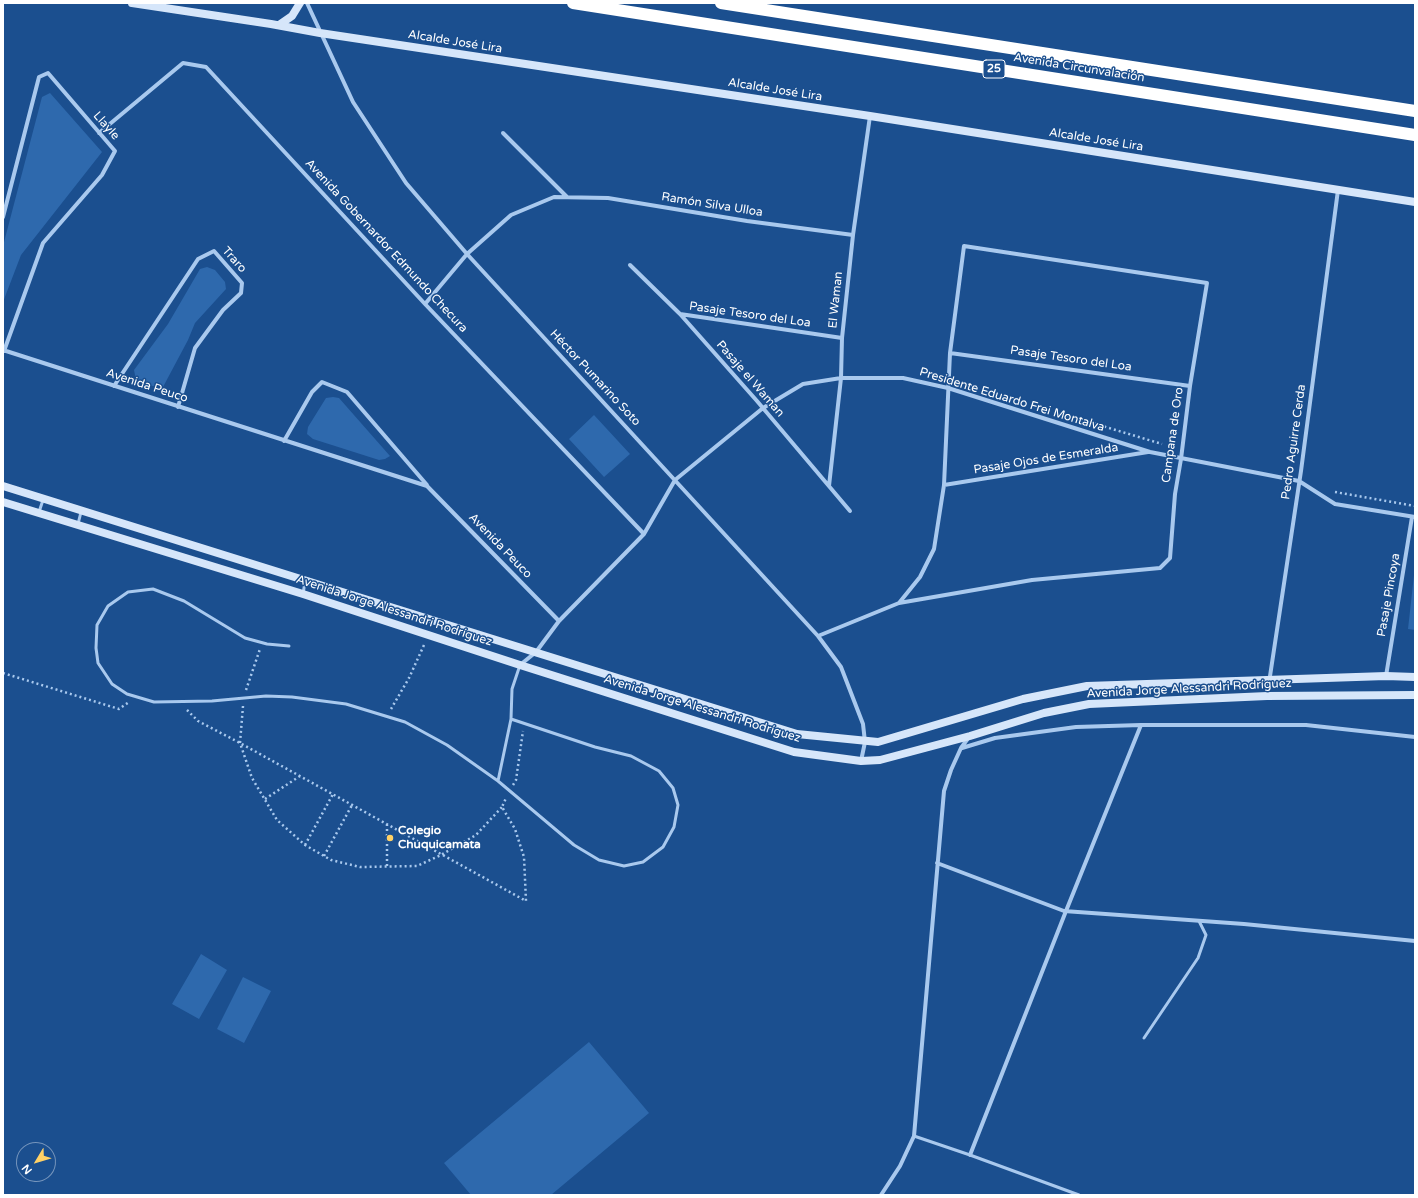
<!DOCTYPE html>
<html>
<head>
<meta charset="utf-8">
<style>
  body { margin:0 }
  #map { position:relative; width:1418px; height:1198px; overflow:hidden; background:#1b4f8f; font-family:"Varela Round",sans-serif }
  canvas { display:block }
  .frame { position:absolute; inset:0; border:4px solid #fff; pointer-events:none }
  .north { position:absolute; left:16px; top:1142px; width:40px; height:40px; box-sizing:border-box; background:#1b4f8f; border:1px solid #7695bc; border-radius:50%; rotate:232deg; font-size:11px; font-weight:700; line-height:16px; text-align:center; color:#fff }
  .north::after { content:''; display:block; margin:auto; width:14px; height:18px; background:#ffd166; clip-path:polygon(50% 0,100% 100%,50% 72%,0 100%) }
</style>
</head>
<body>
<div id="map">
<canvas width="1418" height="1198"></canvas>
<div class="frame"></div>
<div class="north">N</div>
</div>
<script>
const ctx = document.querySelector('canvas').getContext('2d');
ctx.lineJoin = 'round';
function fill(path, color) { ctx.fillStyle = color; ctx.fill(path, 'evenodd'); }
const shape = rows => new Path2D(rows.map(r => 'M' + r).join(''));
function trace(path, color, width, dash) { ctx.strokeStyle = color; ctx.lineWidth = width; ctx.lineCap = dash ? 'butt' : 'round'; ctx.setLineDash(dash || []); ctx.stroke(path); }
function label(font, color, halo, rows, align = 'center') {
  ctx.font = font + ' "Varela Round",sans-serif'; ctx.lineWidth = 3; ctx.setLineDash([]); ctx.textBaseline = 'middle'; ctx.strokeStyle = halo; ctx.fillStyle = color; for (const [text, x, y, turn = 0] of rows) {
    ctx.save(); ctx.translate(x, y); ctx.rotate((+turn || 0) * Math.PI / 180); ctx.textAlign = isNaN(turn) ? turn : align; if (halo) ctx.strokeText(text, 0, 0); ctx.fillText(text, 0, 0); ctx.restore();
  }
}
fill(shape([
  [50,93,102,152,21,255,3,302,3,246,42,97],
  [207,267,215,270,225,282,226,289,195,323,188,340,163,387,143,385,136,380,134,370,168,324,200,269],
  [333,397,339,398,390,456,385,459,379,460,313,439,307,434,308,427,326,398],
  [594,415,630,454,604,477,569,439],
  [1414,575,1415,575,1415,630,1408,629],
  [201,954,227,970,199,1019,172,1004],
  [243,977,271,991,244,1043,217,1029],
  [589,1042,649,1113,551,1195,471,1195,444,1163]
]), '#2e69ad');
trace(shape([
  [1066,415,1162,444],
  [1335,492,1415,506],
  [3,673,119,709,129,702],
  [246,690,260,649],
  [243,706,240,743,252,778,277,820,305,845,331,860,360,867,417,866,441,855,476,835,502,807],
  [391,709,409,678,424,645],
  [187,710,198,721,240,743,526,901,524,857,515,829,502,807,506,798],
  [513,785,516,780,523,731],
  [265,799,300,776],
  [387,824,387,867],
  [305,845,333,794],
  [324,856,352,805]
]), '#a9c9ee', 2.5, [2, 3]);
trace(shape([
  [39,512,43,500],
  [78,524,81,512],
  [303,594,305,582],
  [289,646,267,644,245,638,184,601,153,589,128,592,108,606,97,625,96,648,98,663,112,684,127,694,154,702,212,701,266,696,292,697,346,704,405,722,447,745,498,781,574,845,599,860,624,866,643,862,663,847,674,827,678,805,673,788,659,771,631,756,595,747,511,719],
  [498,781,511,719,512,689,520,665],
  [1144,1038,1198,958,1206,935,1199,921],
  [914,1136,970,1155,1079,1195]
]), '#a9c9ee', 3);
trace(shape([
  [307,3,353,102,406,183,467,254,818,636,841,667,863,724,865,742,861,761],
  [99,133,183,63,206,67,425,304,644,534],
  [503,133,567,197],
  [3,217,39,77,48,73,115,151,102,175,43,243,4,351],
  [630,265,680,314,757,401,850,511],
  [425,304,467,254,511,215,554,197,608,198,747,221,853,235],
  [680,314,842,338],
  [3,350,427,486,559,621],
  [950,353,1190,386],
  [114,386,198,259,214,251,242,283,241,293,223,310,195,348,178,407],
  [284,441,312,392,322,382,347,392,427,485],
  [944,485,1148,452],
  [829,486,841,378,842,338,853,235,870,116],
  [818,636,899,603,920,577,934,549,944,485,950,353,964,246,1207,283,1190,386,1181,459,1175,494,1170,558,1160,568,1032,580,899,603],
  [520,665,536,652,559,621,644,534,675,480,763,408,803,384,841,378,903,378,948,388,1150,452,1299,481,1335,504,1415,517],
  [1386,676,1412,517],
  [1267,696,1301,471,1338,190],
  [962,748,995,738,1076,727,1141,725,1306,725,1415,737],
  [937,863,1064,911,1244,924,1415,941],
  [970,1155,1066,911,1141,725],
  [881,1195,900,1166,914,1136,944,791,951,770,961,748,969,737]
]), '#a9c9ee', 4);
trace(shape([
  [132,3,271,24,320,33,870,116,1415,202],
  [279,25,292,16,300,3],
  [3,486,797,734,878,742,1023,699,1087,686,1386,676,1415,677],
  [3,502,303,594,520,665,794,752,861,761,880,760,970,736,1044,713,1089,704,1267,696,1415,695]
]), '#d6e6fa', 8);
trace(shape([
  [573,3,1415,135],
  [721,3,1415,111]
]), '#fff', 12);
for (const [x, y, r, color] of [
  [390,838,4,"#ffd166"]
]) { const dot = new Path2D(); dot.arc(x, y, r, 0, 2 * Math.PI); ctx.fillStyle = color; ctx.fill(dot); trace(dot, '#1b4f8f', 1.5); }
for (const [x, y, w] of [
  [994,69,22]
]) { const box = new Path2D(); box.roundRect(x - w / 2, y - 9, w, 18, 3); ctx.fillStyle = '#1b4f8f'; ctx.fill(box); trace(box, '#fff', 1); }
label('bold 11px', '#fff', null, [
  ["25",994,69]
]);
label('12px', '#fff', '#1b4f8f', [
  ["Alcalde José Lira",455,42,9],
  ["Avenida Circunvalación",1079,68,9],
  ["Alcalde José Lira",775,90,9],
  ["Llayle",106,126,49],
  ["Alcalde José Lira",1096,140,9],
  ["Ramón Silva Ulloa",712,205,9],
  ["Avenida Gobernardor Edmundo Checura",386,246,47],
  ["Traro",234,260,48],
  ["El Waman",836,300,-84],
  ["Pasaje Tesoro del Loa",750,315,8],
  ["Pasaje Tesoro del Loa",1071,359,8],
  ["Héctor Pumarino Soto",595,378,47],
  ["Pasaje el Waman",750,379,49],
  ["Avenida Peuco",147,386,18],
  ["Presidente Eduardo Frei Montalva",1012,400,17],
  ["Campana de Oro",1173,435,-82],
  ["Pedro Aguirre Cerda",1294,442,-82],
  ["Pasaje Ojos de Esmeralda",1046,459,-9],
  ["Avenida Peuco",500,546,46],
  ["Pasaje Pincoya",1389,595,-80],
  ["Avenida Jorge Alessandri Rodríguez",394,611,18],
  ["Avenida Jorge Alessandri Rodríguez",1189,689,-3],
  ["Avenida Jorge Alessandri Rodríguez",702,709,17]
]);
label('bold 12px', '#fff', '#1b4f8f', [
  ["Colegio",398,831],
  ["Chuquicamata",398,845]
], 'left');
</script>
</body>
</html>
